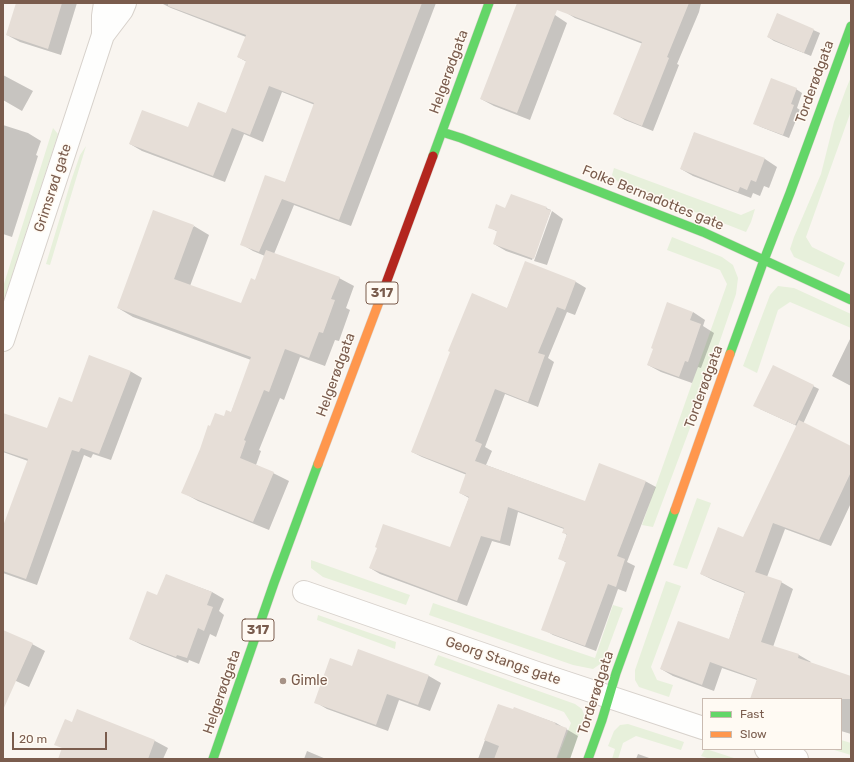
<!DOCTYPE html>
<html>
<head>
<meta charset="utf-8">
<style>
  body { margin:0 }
  #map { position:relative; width:854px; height:762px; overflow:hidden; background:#f9f5f0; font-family:Rubik,sans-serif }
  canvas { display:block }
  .frame { position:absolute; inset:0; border:4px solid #7a5c4d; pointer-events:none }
  .legend { position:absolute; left:702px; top:698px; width:140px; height:52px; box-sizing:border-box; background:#fffaf3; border:1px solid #cabbb1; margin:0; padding:5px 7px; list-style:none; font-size:12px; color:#7a5c4d }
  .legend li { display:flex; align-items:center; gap:8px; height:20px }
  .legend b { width:20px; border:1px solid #cabbb1 }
  .scale { position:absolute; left:12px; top:732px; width:95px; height:18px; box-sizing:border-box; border:2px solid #7a5c4d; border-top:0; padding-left:5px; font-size:12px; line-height:14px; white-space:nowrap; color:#7a5c4d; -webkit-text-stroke:3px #fffaf3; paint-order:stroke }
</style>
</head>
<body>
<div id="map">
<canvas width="854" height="762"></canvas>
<div class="frame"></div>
<ul class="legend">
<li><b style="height:5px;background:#63d668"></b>Fast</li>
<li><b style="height:5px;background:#ff974d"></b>Slow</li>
</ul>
<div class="scale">20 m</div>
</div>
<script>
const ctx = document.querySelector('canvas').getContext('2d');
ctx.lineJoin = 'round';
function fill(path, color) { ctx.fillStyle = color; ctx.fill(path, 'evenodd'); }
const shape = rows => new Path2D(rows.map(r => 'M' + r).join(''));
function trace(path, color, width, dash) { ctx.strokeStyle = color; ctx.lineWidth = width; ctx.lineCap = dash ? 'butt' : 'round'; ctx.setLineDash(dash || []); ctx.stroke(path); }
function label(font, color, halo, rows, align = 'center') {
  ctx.font = font + ' Rubik,sans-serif'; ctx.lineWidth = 3; ctx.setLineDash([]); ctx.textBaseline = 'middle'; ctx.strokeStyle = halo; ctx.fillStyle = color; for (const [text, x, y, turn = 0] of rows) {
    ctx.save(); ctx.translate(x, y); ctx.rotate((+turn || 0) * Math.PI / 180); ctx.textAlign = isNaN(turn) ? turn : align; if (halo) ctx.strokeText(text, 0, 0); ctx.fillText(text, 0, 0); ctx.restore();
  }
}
fill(shape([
  [851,77,851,111,806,237,812,247,845,263,839,277,794,257,790,249,794,237,821,174,834,122,846,89],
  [53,128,58,134,3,303,3,287],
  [86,146,50,265,46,264,71,181,80,155],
  [614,168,741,215,755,209,751,222,746,232,618,182,612,175],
  [672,237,722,257,733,265,738,278,736,294,690,428,653,527,642,525,727,284,720,270,667,250],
  [778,286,794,288,851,314,851,328,790,302,778,310,757,373,743,366,770,295],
  [697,498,711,503,687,569,673,565],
  [311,560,410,595,406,605,323,577,311,568],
  [666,581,681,586,651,667,657,680,673,685,669,697,639,687,635,680,635,670],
  [433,603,595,658,613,605,623,608,603,662,593,669,573,665,429,615],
  [318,615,396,642,395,649,317,620],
  [438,655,575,704,582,709,585,717,570,759,557,759,571,723,564,712,434,665],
  [628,724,684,742,681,750,636,736,623,743,618,759,612,759,615,749,608,746,614,731,620,725],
  [841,740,851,743,851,755,831,749,841,749],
  [705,749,706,749,737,759,710,759,701,756]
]), '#e7f0db');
fill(shape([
  [18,3,77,3,61,55,20,42,7,35],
  [161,3,436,3,351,226,294,205,274,254,339,278,354,286,346,308,350,310,339,341,335,340,325,366,300,357,284,400,280,398,259,450,261,451,256,465,273,473,289,481,269,530,198,501,182,492,211,428,231,413,251,360,133,317,118,308,194,226,209,235,190,286,242,305,255,281,265,256,253,251,241,244,285,183,315,105,282,92,263,142,244,134,225,182,142,151,130,144,188,129,226,114,247,62,238,57,246,37,171,8],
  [518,3,523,3,555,15,567,23,530,120,494,106,481,99],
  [568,3,701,3,699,12,677,64,679,65,653,131,625,120,615,114,643,44,575,18,565,12],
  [778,14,820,33,811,56,774,41,768,37],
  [3,75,33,91,22,111,3,100],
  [796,89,802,93,797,108,800,110,789,138,761,127,755,124],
  [3,125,28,133,41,141,36,155,38,156,12,237,3,234],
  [694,133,765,159,777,167,769,188,764,186,760,196,753,193,751,198,693,176,681,169],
  [546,208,551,210,532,260,506,251,494,244,498,232,489,227],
  [552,211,563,219,547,265,534,261],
  [525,263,576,282,586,288,575,315,567,312,548,358,554,362,538,407,505,394,485,447,492,451,486,465,586,502,645,481,656,487,627,562,635,566,626,592,618,589,596,651,553,635,543,629,567,563,559,558,567,535,563,532,564,529,518,512,510,546,492,541,467,606,380,574,370,568,450,549,469,498,460,493,467,475,422,457,412,452,507,309],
  [693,312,705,320,703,326,714,333,701,368,698,367,692,383,661,372,648,365],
  [851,337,851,386,832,376],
  [130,371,142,378,111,460,93,454,91,458,84,455,37,585,3,573,3,529,28,461,3,452,3,422,48,429,72,403],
  [813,386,819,389,803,424,851,447,851,503,831,546,785,529,767,577,781,582,793,589,773,647,799,655,811,662,810,663,851,677,851,734,841,731,841,699,752,699,757,680,722,668,714,691,673,676,661,669,729,640,745,593,713,580,701,574,744,538,797,426,760,409],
  [166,575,212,592,224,599,219,611,224,615,216,637,210,634,199,664,189,660,188,663,142,645,130,639,158,596],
  [3,631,32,644,45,651,29,687,16,681,3,680],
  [358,651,429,676,441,683,430,711,399,700,388,731,327,709,315,702,353,667],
  [498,705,514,711,514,708,556,723,578,736,570,759,478,759],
  [100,719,155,741,168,748,163,759,83,759],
  [307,751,326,759,304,759],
  [638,754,652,759,636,759]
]), '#0003');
fill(shape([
  [16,3,62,3,48,49,6,35],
  [168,3,422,3,339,220,282,199,259,252,240,245,265,175,285,182,314,103,269,86,250,135,232,128,213,176,129,144,142,110,188,127,198,102,226,113,246,61,237,57,246,35,168,6],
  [517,3,689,3,667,57,669,58,642,126,613,114,642,42,557,10,517,113,480,99],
  [777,13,814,29,804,53,767,37],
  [771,78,797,88,791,104,794,105,783,135,753,124],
  [694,132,765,158,756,182,751,180,747,190,740,187,738,192,680,169],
  [511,194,547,207,546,209,551,210,534,259,493,244,497,231,488,228,496,204,505,208],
  [153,210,194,225,174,279,241,303,251,278,255,280,266,250,340,277,331,299,335,300,323,333,319,332,309,358,285,349,269,392,264,390,244,440,246,441,240,458,274,472,253,522,181,493,200,449,208,425,210,426,215,413,224,416,226,410,231,412,251,357,117,308],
  [525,261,576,281,565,310,557,307,538,353,545,355,528,402,495,389,475,441,482,444,475,461,585,501,599,463,646,481,617,556,625,559,616,587,608,584,585,646,541,630,566,562,558,559,567,534,562,533,564,528,508,507,500,541,481,536,457,601,369,568,377,548,375,547,383,524,450,547,469,497,459,493,466,473,411,452,450,352,448,351,472,293,507,308],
  [667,302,693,312,690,320,701,324,688,362,685,361,679,377,647,365,653,349,651,348],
  [89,355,131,371,99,454,81,448,79,452,72,450,26,579,3,571,3,526,28,459,3,451,3,413,47,428,59,397,72,402],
  [773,365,814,385,795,425,753,406],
  [799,420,851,446,851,472,819,540,773,523,755,572,782,581,761,642,799,654,798,658,851,676,851,699,750,699,757,679,710,662,702,685,660,669,678,621,729,639,745,592,700,574,718,527,743,537],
  [166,574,212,592,207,605,213,607,204,631,198,628,187,658,177,655,176,657,129,639,147,591,157,595],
  [3,630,33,643,3,710],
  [358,649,429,675,418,705,387,694,376,725,314,703,330,658,352,666],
  [498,704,513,709,514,707,556,723,555,724,567,728,556,759,494,759,499,746,484,740],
  [77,709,155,740,148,759,58,759,62,748,54,745,65,719,72,722]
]), '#e6ded7');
const street = shape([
  [103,35,122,10,125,3],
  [3,340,103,35,103,16,105,3],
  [304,592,537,673,703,728],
  [766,749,797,759]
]);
const fast = shape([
  [442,132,461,138,703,232,851,300],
  [433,156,489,3],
  [730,354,764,260,790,193,851,26],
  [213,759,274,583,318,464],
  [588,759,602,720,616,673,675,510]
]);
const slow = shape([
  [318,464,382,294],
  [675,510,730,354]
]);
const jam = shape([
  [382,294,433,156]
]);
trace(street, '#d7d1cb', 24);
trace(fast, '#d9d2cb', 10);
trace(slow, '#d9d2cb', 10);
trace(jam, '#d9d2cb', 10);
trace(street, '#fefefd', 22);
trace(fast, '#63d668', 9);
trace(slow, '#ff974d', 9);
trace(jam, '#b3261e', 9);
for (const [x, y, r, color] of [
  [283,681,4,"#a69286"]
]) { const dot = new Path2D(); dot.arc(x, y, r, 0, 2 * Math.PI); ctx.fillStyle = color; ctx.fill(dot); trace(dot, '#fffaf3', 1.5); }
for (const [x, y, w] of [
  [382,293,32],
  [258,630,32]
]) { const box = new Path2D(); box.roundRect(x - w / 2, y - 11, w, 22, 3); ctx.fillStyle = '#fffaf3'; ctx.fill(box); trace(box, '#7a5c4d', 1); }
label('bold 13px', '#7a5c4d', null, [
  ["317",382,293],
  ["317",258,630]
]);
label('14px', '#7a5c4d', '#fffaf3', [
  ["Helgerødgata",449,72,-70],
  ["Torderødgata",815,82,-70],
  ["Grimsrød gate",53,188,-72],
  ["Folke Bernadottes gate",653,198,22],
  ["Helgerødgata",336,375,-70],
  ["Torderødgata",704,387,-70],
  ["Georg Stangs gate",503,661,19],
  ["Helgerødgata",222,692,-71],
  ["Torderødgata",596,693,-72]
]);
label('14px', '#7a5c4d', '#fffaf3', [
  ["Gimle",291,681]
], 'left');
</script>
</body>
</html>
